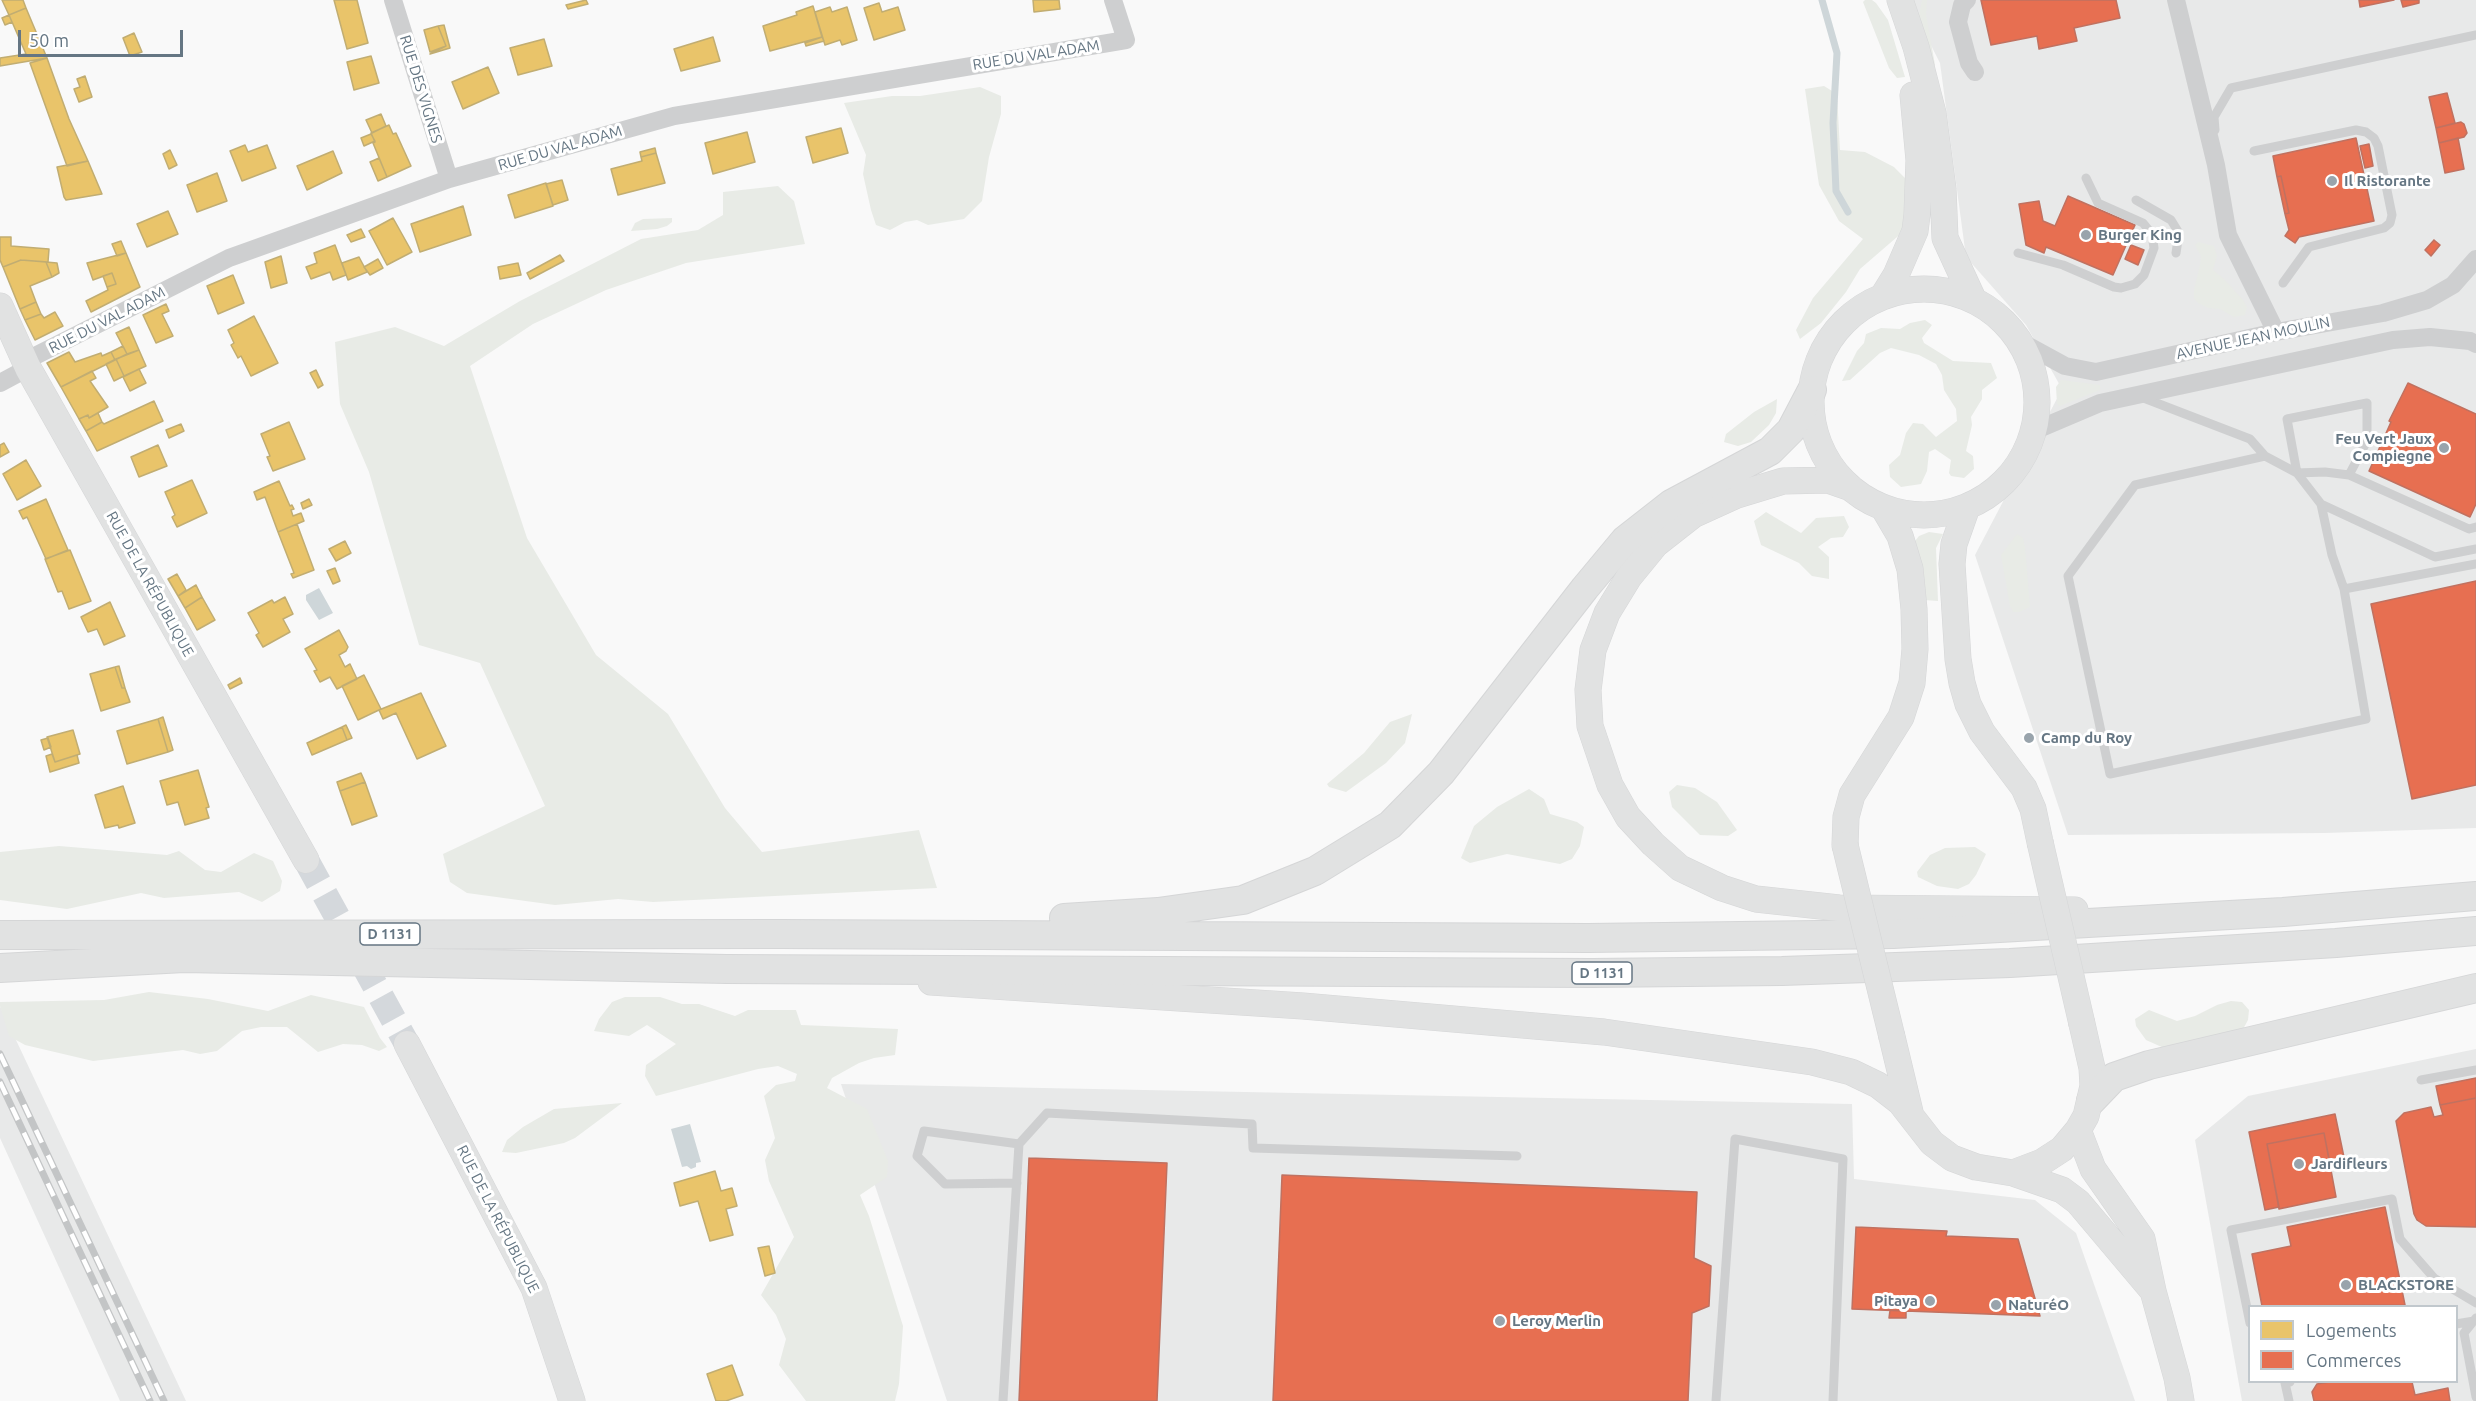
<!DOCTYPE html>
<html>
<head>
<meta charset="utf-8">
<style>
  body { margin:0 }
  #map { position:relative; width:2476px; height:1401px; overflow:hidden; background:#f9f9f9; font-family:Ubuntu,sans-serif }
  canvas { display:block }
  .legend { position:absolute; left:2248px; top:1305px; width:210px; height:78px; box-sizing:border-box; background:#fff; border:2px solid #c1c8cd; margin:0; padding:8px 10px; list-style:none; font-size:18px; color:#657683 }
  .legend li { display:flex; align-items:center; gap:12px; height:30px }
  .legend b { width:30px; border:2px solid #c1c8cd }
  .scale { position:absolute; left:18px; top:30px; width:165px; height:27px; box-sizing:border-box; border:3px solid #657683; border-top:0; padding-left:8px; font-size:18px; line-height:21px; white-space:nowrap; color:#657683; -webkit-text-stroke:4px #fff; paint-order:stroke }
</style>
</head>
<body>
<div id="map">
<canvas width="2476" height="1401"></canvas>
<ul class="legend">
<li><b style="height:16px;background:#e9c46a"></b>Logements</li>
<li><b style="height:16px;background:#e76f51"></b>Commerces</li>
</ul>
<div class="scale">50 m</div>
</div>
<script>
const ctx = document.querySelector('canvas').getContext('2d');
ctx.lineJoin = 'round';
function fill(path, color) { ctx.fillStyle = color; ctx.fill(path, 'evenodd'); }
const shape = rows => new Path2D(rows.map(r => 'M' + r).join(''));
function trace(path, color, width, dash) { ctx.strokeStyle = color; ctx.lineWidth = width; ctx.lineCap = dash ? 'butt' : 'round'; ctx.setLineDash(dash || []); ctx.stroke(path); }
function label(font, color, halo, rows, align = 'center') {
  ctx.font = font + ' Ubuntu,sans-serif'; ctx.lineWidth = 6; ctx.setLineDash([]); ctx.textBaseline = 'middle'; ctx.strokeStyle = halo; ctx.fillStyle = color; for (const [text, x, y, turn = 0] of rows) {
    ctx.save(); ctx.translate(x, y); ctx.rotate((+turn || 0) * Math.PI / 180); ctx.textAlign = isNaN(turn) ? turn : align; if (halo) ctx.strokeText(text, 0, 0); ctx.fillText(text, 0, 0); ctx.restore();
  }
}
fill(shape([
  [1908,0,2476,0,2476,828,2325,833,2068,835,1975,555,2062,389,2026,325,1966,257,1940,63],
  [0,1006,73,1161,186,1401,120,1401,0,1138],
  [2476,1049,2476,1401,2242,1401,2195,1140,2248,1096],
  [2250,1306,2456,1306,2456,1382,2250,1382],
  [841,1084,1852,1104,1854,1179,2035,1200,2076,1233,2135,1401,947,1401]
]), '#e8e9e9');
fill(shape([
  [1865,0,1872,0,1876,3,1888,20,1905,77,1897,78,1889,68,1863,2],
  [1922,0,1927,0,1926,14,1935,65,1933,68,1919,15],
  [1824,86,1837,94,1840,150,1865,152,1894,167,1906,179,1904,231,1860,269,1846,292,1821,323,1800,339,1796,330,1813,298,1863,239,1839,221,1819,185,1805,89],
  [980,87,1001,96,1001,114,989,157,982,201,964,219,928,225,917,220,905,222,890,230,876,225,871,210,863,174,866,155,844,103,892,96,920,96],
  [778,186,794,201,805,244,686,263,606,290,533,324,470,366,527,538,596,655,668,714,725,808,762,852,919,830,937,888,653,902,618,899,555,905,467,893,450,882,443,854,545,806,480,663,419,645,369,472,340,404,335,342,395,327,444,346,520,301,641,239,698,230,723,215,723,192],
  [672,218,672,222,667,226,657,229,631,231,635,223,643,219],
  [2198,242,2214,246,2217,256,2213,270,2224,279,2243,300,2247,307,2245,315,2234,317,2220,309,2208,308,2198,303,2194,298,2194,290,2200,265,2201,256,2195,245],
  [1925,320,1932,325,1922,338,1924,343,1953,361,1991,363,1997,378,1982,390,1982,399,1971,417,1972,425,1966,451,1973,456,1974,469,1964,478,1951,476,1949,473,1951,460,1935,449,1929,452,1927,471,1921,484,1901,487,1890,477,1889,465,1900,455,1906,433,1913,423,1923,424,1936,437,1957,421,1956,409,1944,390,1942,375,1936,364,1919,355,1891,348,1880,353,1850,380,1842,381,1857,351,1864,343,1866,334,1881,328,1900,329,1910,323],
  [2061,380,2100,385,2100,390,2060,406,2057,404,2056,387],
  [1777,399,1776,413,1769,425,1751,442,1738,446,1724,442,1726,434,1754,412],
  [1766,512,1801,533,1816,518,1844,516,1849,527,1843,537,1831,538,1818,547,1829,557,1829,579,1812,576,1799,563,1761,545,1754,521],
  [1929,532,1943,534,1936,548,1938,601,1924,600,1923,568,1915,541,1919,536],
  [2017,534,2023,538,2025,547,2030,607,2019,612,2013,612,2010,606,2001,555],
  [1412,714,1405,743,1386,763,1346,792,1329,787,1327,784,1364,753,1390,722],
  [1677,785,1695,788,1717,802,1737,830,1728,836,1700,835,1672,807,1669,792],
  [1529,789,1544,799,1550,814,1577,822,1584,827,1580,846,1572,859,1560,864,1507,854,1470,863,1461,858,1474,826,1497,807],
  [59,846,167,855,179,851,205,870,221,872,254,853,273,861,282,881,280,891,262,902,239,892,164,898,141,893,67,909,0,900,0,852],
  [1975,847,1986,854,1976,875,1969,884,1958,889,1937,886,1918,877,1917,872,1930,855,1945,848],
  [149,992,208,999,268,1011,311,995,364,1007,380,1038,387,1047,379,1051,362,1045,343,1044,318,1052,287,1027,261,1027,242,1031,217,1051,200,1054,183,1050,93,1061,25,1045,9,1036,0,1006,0,1002,104,1000],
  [625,997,660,997,682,1004,699,1004,735,1016,748,1010,796,1010,801,1025,898,1029,895,1055,874,1058,859,1063,832,1078,827,1088,867,1109,888,1161,887,1177,860,1195,869,1216,903,1326,899,1384,895,1401,806,1401,779,1365,786,1339,776,1315,761,1295,794,1237,769,1181,765,1160,775,1138,764,1096,776,1085,795,1081,797,1074,778,1066,758,1069,656,1096,645,1076,646,1065,676,1044,647,1025,629,1036,594,1031,599,1019,612,1002],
  [2231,1001,2242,1002,2249,1010,2248,1020,2242,1031,2164,1048,2146,1040,2136,1026,2135,1019,2149,1010,2177,1021,2195,1016,2217,1005],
  [622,1103,575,1138,564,1143,516,1153,502,1152,507,1140,523,1127,554,1109]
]), '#e8ebe6');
fill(shape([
  [319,588,333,613,319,620,306,600,306,595],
  [690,1124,701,1162,696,1163,696,1167,691,1169,687,1166,682,1167,671,1129]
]), '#ced6d9');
const homes = shape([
  [2,0,23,0,26,8,9,15,2,0],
  [334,0,357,0,368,43,347,49,334,0],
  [586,0,588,4,568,9,566,5,586,0],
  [1033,0,1059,0,1060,9,1034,12,1033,0],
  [879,3,882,12,898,7,905,30,874,40,864,8,879,3],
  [813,6,822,37,770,51,763,26,797,15,796,12,813,6],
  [830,7,832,12,847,7,857,40,842,45,840,40,825,45,815,12,830,7],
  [26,8,47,58,0,66,0,58,26,54,9,15,26,8],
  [9,15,12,22,5,25,2,18,9,15],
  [444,25,450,48,430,54,446,46,438,26,444,25],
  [438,26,446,46,430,52,424,30,438,26],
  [134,33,142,52,130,56,123,38,134,33],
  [713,37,720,61,681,71,674,49,713,37],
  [822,37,824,41,806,46,805,43,822,37],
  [544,39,552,66,518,75,510,48,544,39],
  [371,56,379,83,354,90,347,62,371,56],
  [47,58,69,119,88,161,67,166,30,63,47,58],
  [488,67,499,93,463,109,452,82,488,67],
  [85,76,92,97,79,102,74,89,80,87,77,79,85,76],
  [381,114,386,126,372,133,366,120,381,114],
  [389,125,393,134,396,133,411,166,387,177,373,143,375,142,371,133,389,125],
  [841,128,848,153,813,163,806,137,841,128],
  [747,132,755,162,713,174,705,143,747,132],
  [371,134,375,141,364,146,361,138,371,134],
  [245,145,248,152,267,145,276,168,242,181,230,151,245,145],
  [655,148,656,153,641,157,640,152,655,148],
  [170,150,177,165,169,169,163,154,170,150],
  [333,151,342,173,307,190,297,166,333,151],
  [656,153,665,183,618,195,611,169,642,161,641,157,656,153],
  [379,158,387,177,378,181,370,162,379,158],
  [88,161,102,194,66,200,64,197,57,167,88,161],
  [217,173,227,201,197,212,187,185,217,173],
  [562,180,568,200,553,205,546,184,562,180],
  [546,183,553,206,515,218,508,195,546,183],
  [463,206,471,235,420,252,411,224,463,206],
  [168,211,178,234,147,247,137,224,168,211],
  [393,218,412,252,387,265,369,231,393,218],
  [361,229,365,237,351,242,347,235,361,229],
  [0,237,11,237,11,246,49,249,48,262,21,260,3,267,0,260,0,237],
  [121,241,126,253,117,256,112,244,121,241],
  [335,245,346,275,333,280,330,272,311,279,306,267,317,263,314,253,335,245],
  [126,253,140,287,91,312,86,301,108,290,107,287,116,284,112,273,93,280,87,263,126,253],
  [560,255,564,261,530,279,527,273,560,255],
  [281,256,287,283,271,288,265,262,281,256],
  [359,257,367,272,348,280,342,263,359,257],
  [378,259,383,268,370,275,364,267,378,259],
  [21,260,46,262,52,277,30,286,36,302,20,309,3,267,21,260],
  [46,262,57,263,59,273,52,277,46,262],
  [518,263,521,275,500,279,498,267,518,263],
  [112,273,116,284,107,287,103,276,112,273],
  [233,275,244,303,218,314,207,286,233,275],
  [36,302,41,314,25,320,20,309,36,302],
  [166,304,169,311,162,314,173,336,156,343,143,315,166,304],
  [55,312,63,326,35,340,25,320,41,314,44,318,55,312],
  [254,316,278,363,251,376,241,356,238,358,231,345,234,343,228,330,254,316],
  [129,327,139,350,127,354,116,333,129,327],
  [123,346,127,354,115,360,111,352,123,346],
  [139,350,146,366,124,376,116,359,139,350],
  [69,352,75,362,101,353,102,356,111,352,115,360,61,387,47,363,69,352],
  [116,359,124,376,114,381,106,364,116,359],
  [139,369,146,383,130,391,123,377,139,369],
  [316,370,323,385,318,388,310,373,316,370],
  [92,371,96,378,90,381,108,407,89,418,88,415,79,419,61,387,92,371],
  [154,401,163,421,97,451,86,431,102,422,104,424,154,401],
  [98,413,102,422,86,431,79,419,88,415,89,418,98,413],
  [289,422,305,459,273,471,267,457,270,456,261,434,289,422],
  [181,424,184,431,169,438,166,430,181,424],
  [4,443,9,452,0,457,0,445,4,443],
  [158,445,167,466,139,477,131,457,158,445],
  [26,460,41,486,17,500,3,474,26,460],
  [192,480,207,513,177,527,172,517,175,515,165,492,192,480],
  [279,481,290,506,292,505,294,509,291,510,293,516,301,513,304,521,278,532,265,497,257,500,254,492,279,481],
  [46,499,68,550,46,559,27,517,23,519,19,511,46,499],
  [309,499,312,505,303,509,301,503,309,499],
  [297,524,314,570,293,578,291,574,294,573,278,532,297,524],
  [345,541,351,553,336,561,329,549,345,541],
  [70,550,91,601,69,609,62,591,58,592,45,559,70,550],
  [335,568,340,581,333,584,327,571,335,568],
  [177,574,186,590,178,596,168,579,177,574],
  [196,585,202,597,185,608,178,596,196,585],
  [202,597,215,620,197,630,185,608,202,597],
  [285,597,293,614,283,619,290,632,263,647,256,635,259,633,248,613,272,600,274,603,285,597],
  [110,602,125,636,104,645,97,629,88,632,81,617,110,602],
  [339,630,348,647,346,651,339,655,345,667,350,664,357,679,337,689,330,677,320,682,314,671,317,670,305,649,339,630],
  [119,666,125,688,122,688,115,667,119,666],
  [115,667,122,688,125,688,130,702,101,711,90,674,115,667],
  [364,675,381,709,358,720,342,686,364,675],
  [240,678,242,683,230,689,228,685,240,678],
  [421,693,446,746,417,759,396,713,383,719,379,710,421,693],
  [163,717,173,750,168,752,158,719,163,717],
  [158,719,168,752,127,764,117,731,158,719],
  [346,725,352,738,347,740,342,727,346,725],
  [342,727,347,740,312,755,307,743,342,727],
  [73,730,80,754,55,762,47,737,73,730],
  [48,738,51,747,44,750,41,740,48,738],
  [52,754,55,762,77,755,79,763,50,772,46,756,52,754],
  [198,770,209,807,206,808,209,818,185,825,178,802,167,805,160,781,198,770],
  [361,773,365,782,340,791,337,782,361,773],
  [365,782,377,816,352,825,340,791,365,782],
  [123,786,135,823,119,828,118,825,105,828,95,795,123,786],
  [715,1171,721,1191,732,1188,737,1206,726,1209,733,1235,710,1241,698,1201,680,1206,674,1183,715,1171],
  [769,1246,775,1273,765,1276,758,1248,769,1246],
  [732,1365,743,1395,726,1401,716,1401,707,1374,732,1365]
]);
fill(homes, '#e9c46a');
trace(homes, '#c1ad72', 1.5);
const shops = shape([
  [1981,0,2116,0,2120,18,2074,28,2077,41,2039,49,2037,36,1991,45,1981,0],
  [2359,0,2394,0,2360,7,2359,0],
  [2401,0,2419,0,2419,3,2403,7,2401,0],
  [2447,93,2455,123,2436,128,2429,97,2447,93],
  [2461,122,2464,124,2467,133,2464,137,2439,143,2436,128,2461,122],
  [2356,138,2374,221,2299,237,2295,243,2285,236,2289,230,2285,214,2289,213,2281,176,2277,177,2273,156,2356,138],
  [2458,138,2464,169,2445,173,2439,143,2458,138],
  [2369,144,2373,166,2365,168,2360,146,2369,144],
  [2281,176,2289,213,2285,214,2277,177,2281,176],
  [2068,196,2135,225,2113,275,2046,247,2044,253,2026,245,2019,204,2039,201,2043,221,2055,226,2068,196],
  [2434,240,2440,245,2431,256,2425,250,2434,240],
  [2131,245,2144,250,2138,265,2125,259,2131,245],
  [2408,383,2476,414,2476,504,2470,517,2369,471,2391,422,2389,421,2408,383],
  [2476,581,2476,785,2412,799,2371,604,2476,581],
  [2476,1078,2476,1098,2440,1105,2436,1086,2476,1078],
  [2476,1098,2476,1227,2426,1226,2417,1220,2414,1214,2396,1121,2404,1113,2431,1107,2434,1117,2443,1115,2440,1105,2476,1098],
  [2335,1114,2345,1162,2330,1164,2324,1133,2267,1144,2279,1207,2265,1210,2249,1132,2335,1114],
  [2324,1133,2336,1197,2279,1209,2267,1144,2324,1133],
  [1029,1158,1167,1163,1157,1401,1019,1401,1029,1158],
  [1282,1175,1697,1192,1694,1258,1711,1266,1709,1306,1692,1313,1688,1401,1273,1401,1282,1175],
  [2385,1207,2405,1305,2262,1306,2252,1254,2291,1246,2287,1227,2385,1207],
  [1856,1227,1947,1231,1946,1236,2018,1239,2040,1316,1852,1309,1856,1227],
  [1890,1310,1906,1311,1906,1318,1889,1318,1890,1310],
  [2330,1382,2412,1382,2415,1395,2448,1388,2450,1401,2314,1401,2312,1392,2317,1384,2330,1382]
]);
fill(shops, '#e76f51');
trace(shops, '#c07160', 1.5);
trace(shape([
  [1822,0,1837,53,1833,123,1836,191,1848,212]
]), '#ced6d9', 7);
trace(shape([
  [306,860,407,1044]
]), '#d4d8dc', 26, [26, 13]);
const secondary = shape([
  [1900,0,1916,47,1933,113,1943,189,1945,238,1973,299],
  '1811 402a113 113 0 1 1 226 0a113 113 0 1 1-226 0Z',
  [1883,296,1896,275,1915,231,1917,215,1919,160,1913,95],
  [0,306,28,368,306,860],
  [1851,488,1828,480,1783,481,1737,495,1693,515,1656,544,1629,577,1607,613,1593,650,1588,690,1590,726,1610,785,1628,817,1653,844,1680,868,1722,888,1756,899,1839,908,2075,910],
  [1967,507,1954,544,1952,564,1958,659,1962,683,1968,704,1982,732,2024,788,2033,809,2040,842],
  [1845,845,1846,817,1852,795,1901,717,1912,683,1915,649,1914,609,1910,569,1900,536,1883,507],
  [931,982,1303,1006,1604,1032,1812,1062,1851,1072,1878,1085,1900,1102,1932,1143,1952,1158,1976,1167,2013,1173,2062,1190,2078,1202,2153,1291],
  [1892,1037,1910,1112],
  [407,1044,534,1288,572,1401],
  [2078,1130,2093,1169,2142,1239,2153,1291,2177,1378,2181,1401],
  [2013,1173,2042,1162,2062,1149,2078,1130,2086,1116,2093,1086,2092,1068,2082,1024]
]);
const primary = shape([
  [1064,918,1158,912,1243,900,1315,871,1390,825,1441,773,1585,588,1625,540,1671,504,1770,451,1791,430,1812,390],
  [0,935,780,934,1588,938,1893,934,2283,912,2476,896],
  [0,968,184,958,727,969,1592,973,1782,971,2010,963,2336,943,2476,931],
  [2091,1101,2114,1077,2149,1065,2476,988]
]);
trace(secondary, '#d5d6d7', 27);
trace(primary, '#d5d6d7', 30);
trace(shape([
  [2215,130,2214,117,2231,88,2476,35],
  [2254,151,2356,130,2366,132,2374,138,2378,146,2392,215,2390,223,2384,228,2309,247,2283,283],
  [2136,200,2171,220,2179,233,2176,253],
  [2018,253,2063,265,2114,287,2121,288,2135,284,2144,275,2154,248,2152,234,2143,223,2098,203,2086,178],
  [2141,397,2250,439,2265,456,2297,473,2325,472,2349,475,2469,529,2476,527],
  [2265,456,2135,485,2068,576,2110,774,2366,719,2344,589,2332,555,2321,504,2297,473,2287,419,2367,403,2367,441,2349,475],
  [2321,504,2435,557,2476,549],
  [2344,589,2476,564],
  [2421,1080,2476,1070],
  [1017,1183,945,1184,917,1156,924,1131,1019,1144],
  [2476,1318,2464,1333,2476,1397],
  [2250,1323,2231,1230,2392,1199,2400,1239,2434,1278,2476,1303],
  [2456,1324,2474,1321],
  [1003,1401,1019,1144,1047,1113,1252,1124,1253,1148,1517,1156],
  [1716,1401,1735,1139,1843,1159,1833,1401],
  [2289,1401,2285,1383,2290,1382]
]), '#cecfd0', 9);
trace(shape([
  [393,0,449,179],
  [1967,0,1962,5,1958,22,1969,63,1975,72],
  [2176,0,2216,165,2228,235,2276,332],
  [2021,342,2065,366,2096,372,2276,332,2383,313,2427,300,2453,285,2476,259],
  [25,361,229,258,449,179,674,116,1126,40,1113,0],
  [0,383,28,368],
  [2034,431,2100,403,2393,340,2430,337,2470,341,2476,344]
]), '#cecfd0', 18);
trace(secondary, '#e1e2e2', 26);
trace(primary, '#e1e2e2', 28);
const rail = shape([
  [0,1054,164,1401],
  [0,1082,150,1401]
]);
trace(rail, '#c3c5c6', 7);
trace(rail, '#fff', 4.5, [14]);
const secondaryBridge = shape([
  [2040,842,2082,1024],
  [1845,845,1892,1037]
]);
trace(secondaryBridge, '#d5d6d7', 27, []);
trace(secondaryBridge, '#e1e2e2', 26);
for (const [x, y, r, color] of [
  [2332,181,6,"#99a4ac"],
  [2086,235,6,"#99a4ac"],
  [2444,448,6,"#99a4ac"],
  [2029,738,6,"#99a4ac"],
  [2299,1164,6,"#99a4ac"],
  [2346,1285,6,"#99a4ac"],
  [1930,1301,6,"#99a4ac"],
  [1996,1305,6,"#99a4ac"],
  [1500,1321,6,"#99a4ac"]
]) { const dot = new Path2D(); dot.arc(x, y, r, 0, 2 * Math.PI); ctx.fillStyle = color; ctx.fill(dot); trace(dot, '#fff', 2); }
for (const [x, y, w] of [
  [390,934,60],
  [1602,973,60]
]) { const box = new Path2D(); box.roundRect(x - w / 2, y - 11, w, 22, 4.5); ctx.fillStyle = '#fff'; ctx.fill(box); trace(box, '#657683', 1.5); }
label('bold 14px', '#657683', null, [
  ["D 1131",390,934],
  ["D 1131",1602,973]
]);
label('15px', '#657683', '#fff', [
  ["RUE DU VAL ADAM",1036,55,-9],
  ["RUE DES VIGNES",421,89,73],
  ["RUE DU VAL ADAM",560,148,-16],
  ["RUE DU VAL ADAM",107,320,-27],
  ["AVENUE JEAN MOULIN",2253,338,-12],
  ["RUE DE LA RÉPUBLIQUE",150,584,61],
  ["RUE DE LA RÉPUBLIQUE",498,1219,63]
]);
label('bold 15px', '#657683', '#fff', [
  ["Il Ristorante",2344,181],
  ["Burger King",2098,235],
  ["Feu Vert Jaux",2432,439,"right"],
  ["Compiegne",2432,456,"right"],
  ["Camp du Roy",2041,738],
  ["Jardifleurs",2311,1164],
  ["BLACKSTORE",2358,1285],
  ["Pitaya",1918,1301,"right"],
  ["NaturéO",2008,1305],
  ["Leroy Merlin",1512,1321]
], 'left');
</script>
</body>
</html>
